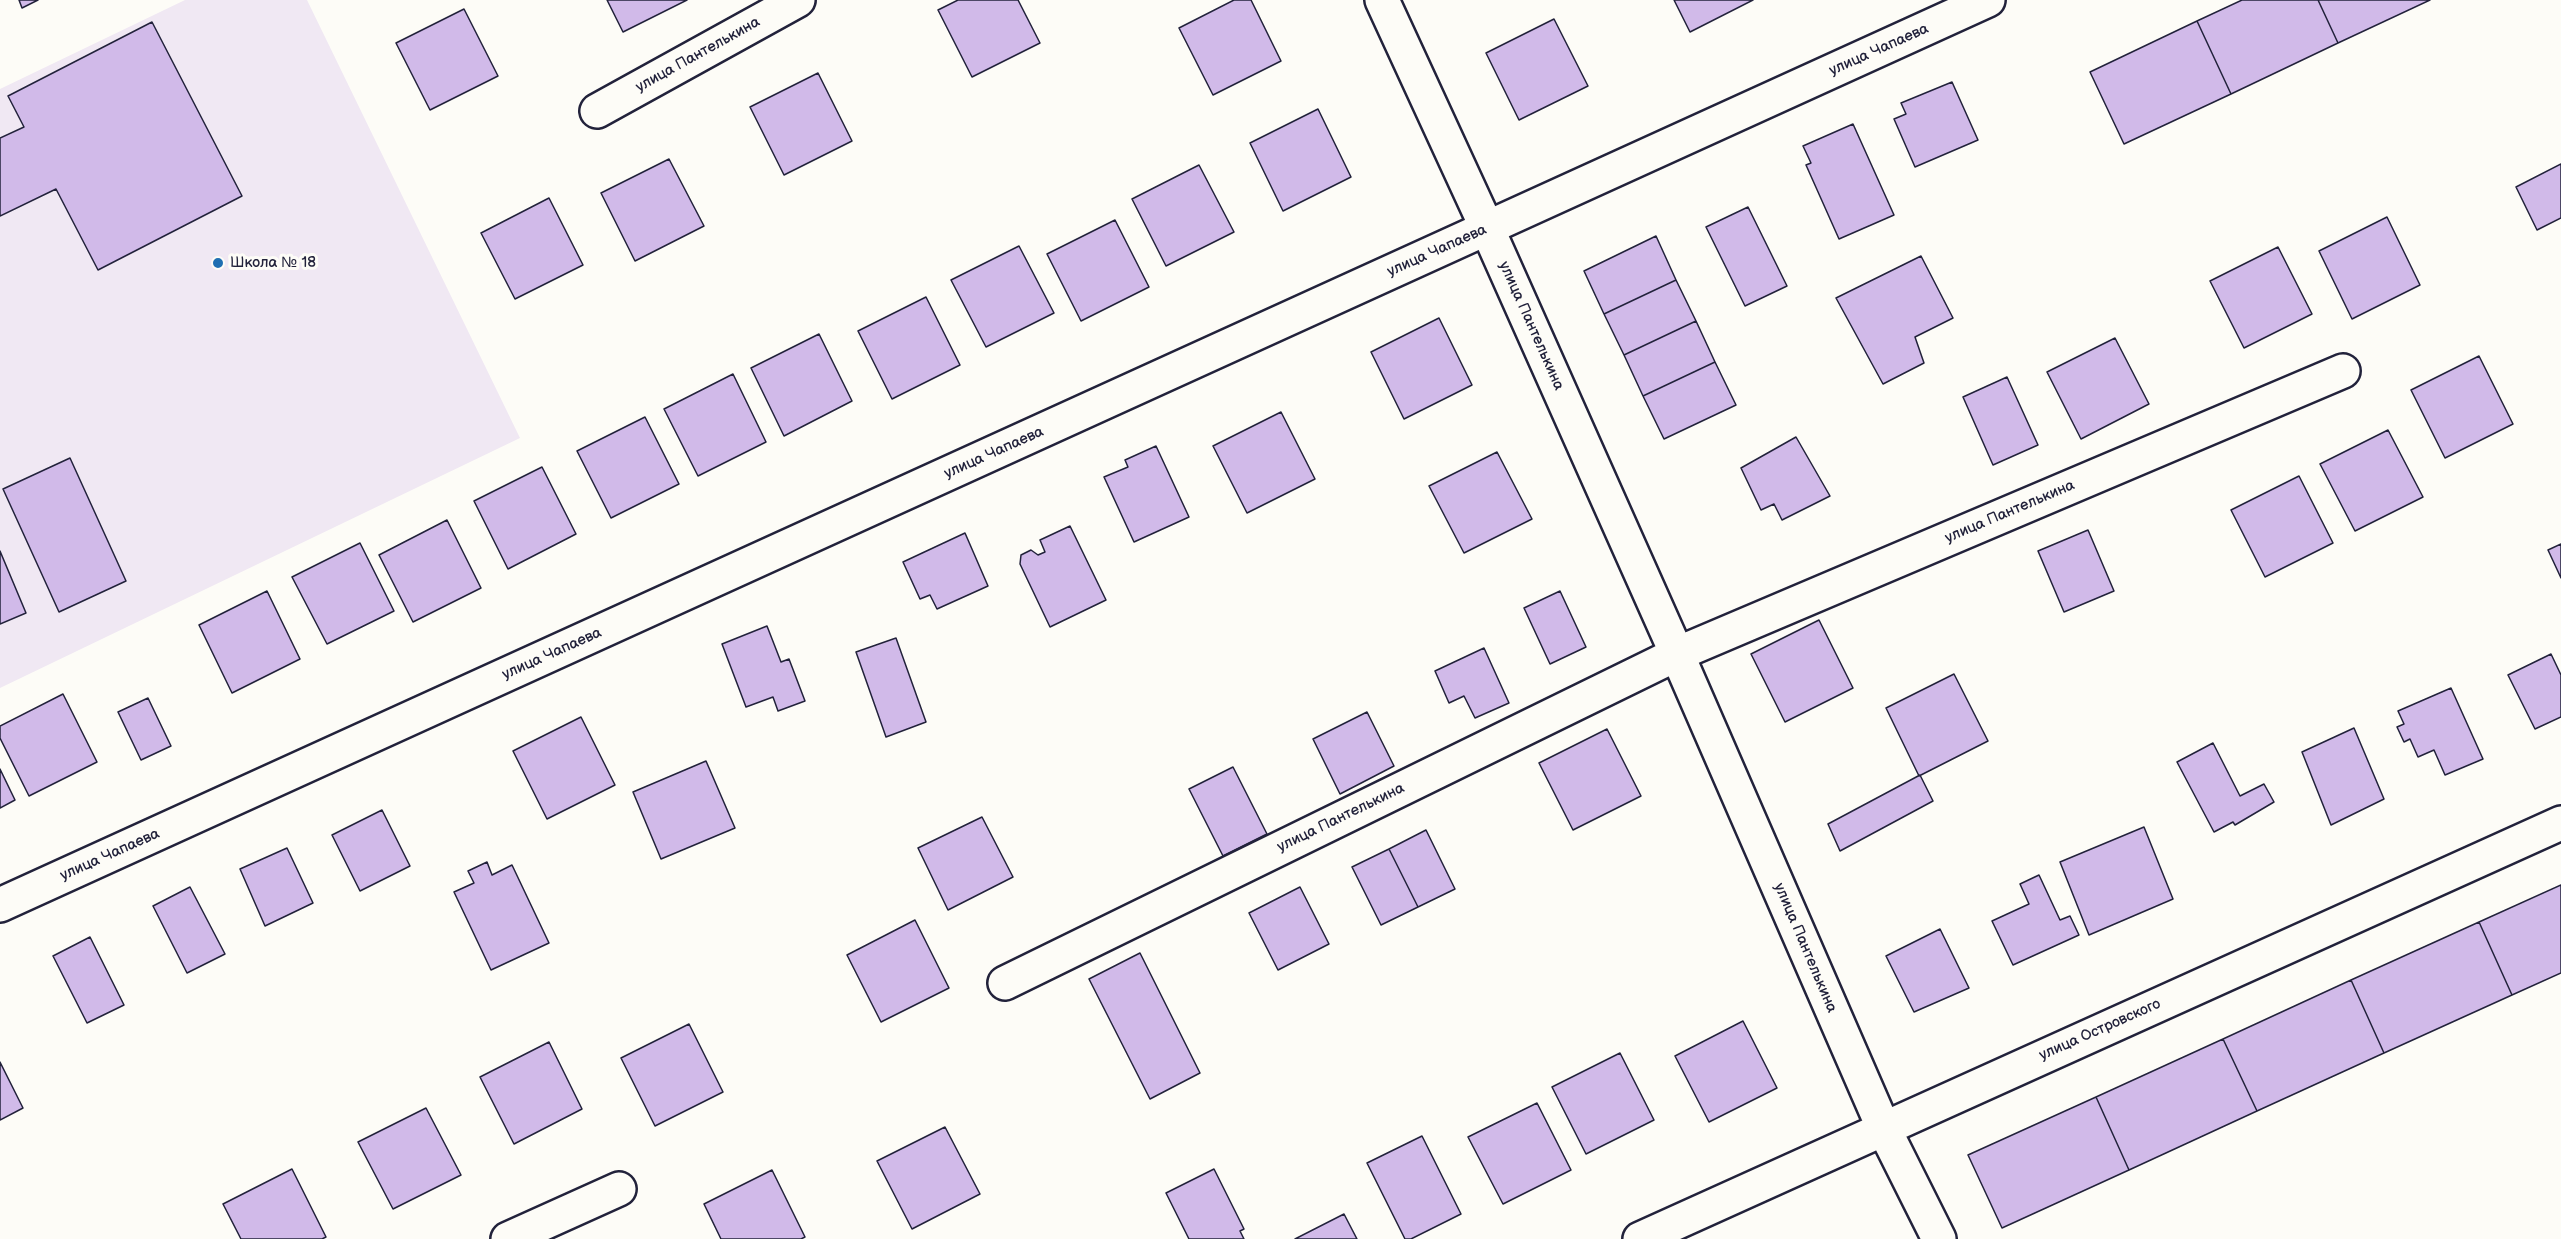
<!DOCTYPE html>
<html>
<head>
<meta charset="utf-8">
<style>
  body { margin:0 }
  canvas { display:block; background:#fdfcf7 }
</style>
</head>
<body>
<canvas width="2561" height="1239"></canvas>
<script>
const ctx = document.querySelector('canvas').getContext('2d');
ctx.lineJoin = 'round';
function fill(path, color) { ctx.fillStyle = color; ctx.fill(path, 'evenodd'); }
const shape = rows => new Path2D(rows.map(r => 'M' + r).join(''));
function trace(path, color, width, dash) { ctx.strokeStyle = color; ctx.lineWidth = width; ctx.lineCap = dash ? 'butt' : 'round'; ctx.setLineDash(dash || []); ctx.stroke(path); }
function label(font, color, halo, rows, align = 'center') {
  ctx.font = font + ' "Balsamiq Sans",sans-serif'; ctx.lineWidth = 6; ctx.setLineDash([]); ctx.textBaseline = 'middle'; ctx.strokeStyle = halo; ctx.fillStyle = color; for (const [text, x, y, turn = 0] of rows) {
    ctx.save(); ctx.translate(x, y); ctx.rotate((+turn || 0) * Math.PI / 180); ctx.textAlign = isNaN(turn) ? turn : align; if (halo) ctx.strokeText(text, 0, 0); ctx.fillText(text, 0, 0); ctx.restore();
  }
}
fill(shape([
  [185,0,307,0,520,438,0,688,0,89]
]), '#f0e8f3');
const building = shape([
  [19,0,38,0,22,8,19,0],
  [607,0,687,0,623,32,607,0],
  [958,0,1018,0,1040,43,972,77,938,10,958,0],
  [1234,0,1251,0,1281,61,1213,95,1179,28,1234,0],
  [1674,0,1753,0,1690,32,1674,0],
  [2242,0,2318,0,2338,43,2231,94,2197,21,2242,0],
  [2318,0,2430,0,2338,43,2318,0],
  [464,9,498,76,430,110,396,43,464,9],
  [1554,19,1588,86,1519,120,1486,53,1554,19],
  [2197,21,2231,94,2124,144,2090,72,2197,21],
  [152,22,242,196,98,270,56,189,0,216,0,138,24,127,8,96,152,22],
  [818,73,852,141,784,175,750,107,818,73],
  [1952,82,1978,140,1915,167,1894,119,1906,114,1901,103,1952,82],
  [1318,109,1351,177,1283,211,1250,143,1318,109],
  [1853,124,1894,215,1839,239,1806,165,1811,163,1803,146,1853,124],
  [669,159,704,226,635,261,601,193,669,159],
  [2561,164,2561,218,2537,230,2516,187,2561,164],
  [1199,165,1234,232,1166,266,1132,199,1199,165],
  [549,198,583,265,515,299,481,233,549,198],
  [1748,207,1787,286,1745,306,1706,227,1748,207],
  [2387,217,2420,285,2352,319,2319,251,2387,217],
  [1115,220,1149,287,1081,321,1047,254,1115,220],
  [1656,236,1676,280,1604,314,1584,271,1656,236],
  [1019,246,1054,313,986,347,951,280,1019,246],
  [2278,247,2312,314,2244,348,2210,281,2278,247],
  [1921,256,1953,318,1915,337,1924,363,1883,384,1836,298,1921,256],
  [1676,280,1696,321,1624,355,1604,314,1676,280],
  [926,297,960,365,892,399,858,331,926,297],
  [1439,318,1472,385,1404,419,1371,352,1439,318],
  [1696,321,1715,362,1643,396,1624,355,1696,321],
  [819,334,852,401,784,436,751,368,819,334],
  [2115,338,2149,404,2081,439,2047,372,2115,338],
  [2479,356,2513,424,2445,458,2411,390,2479,356],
  [1715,362,1736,405,1664,439,1643,396,1715,362],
  [733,374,766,442,698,476,664,409,733,374],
  [2007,377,2038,445,1993,465,1963,397,2007,377],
  [1281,412,1315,479,1247,513,1213,446,1281,412],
  [645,417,679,484,611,518,577,451,645,417],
  [2388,430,2423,497,2355,531,2320,464,2388,430],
  [1796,437,1830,496,1782,520,1774,504,1761,510,1741,468,1796,437],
  [1156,446,1189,517,1134,542,1104,477,1128,467,1125,460,1156,446],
  [1497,452,1532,519,1464,553,1429,486,1497,452],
  [70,458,126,581,59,612,3,489,70,458],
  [542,467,576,534,508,569,474,501,542,467],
  [2299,476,2333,543,2265,577,2231,510,2299,476],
  [447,520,481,588,413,622,379,555,447,520],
  [1070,526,1106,600,1050,627,1020,564,1021,555,1031,550,1038,555,1045,552,1040,540,1070,526],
  [2088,530,2114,591,2064,612,2038,551,2088,530],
  [965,533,988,586,937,609,930,595,920,599,903,562,965,533],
  [360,543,394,611,327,644,292,577,360,543],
  [2561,544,2561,578,2548,550,2561,544],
  [0,551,26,613,0,624,0,551],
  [267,591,300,659,232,693,199,625,267,591],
  [1560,591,1586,647,1550,664,1524,608,1560,591],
  [1819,620,1853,688,1785,722,1751,654,1819,620],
  [767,626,781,662,789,659,805,701,778,711,773,697,746,707,722,644,767,626],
  [896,638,926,722,886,737,856,652,896,638],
  [1484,648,1509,703,1475,718,1464,696,1449,703,1435,671,1484,648],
  [2551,654,2561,675,2561,717,2535,729,2508,675,2551,654],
  [1954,674,1988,741,1919,776,1886,708,1954,674],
  [2451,688,2483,759,2445,775,2434,750,2418,757,2410,739,2404,742,2397,727,2404,724,2398,711,2451,688],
  [63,694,97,762,29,796,0,738,0,726,63,694],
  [148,698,171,746,141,760,118,712,148,698],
  [1367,712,1394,766,1340,794,1313,739,1367,712],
  [581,717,615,785,547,819,513,751,581,717],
  [2354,728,2384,799,2331,825,2302,752,2354,728],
  [1607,729,1641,796,1573,830,1539,763,1607,729],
  [2213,743,2240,796,2264,784,2274,802,2235,825,2233,822,2214,832,2177,762,2213,743],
  [706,761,735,828,661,859,633,792,706,761],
  [1233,767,1267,834,1223,856,1189,789,1233,767],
  [0,769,15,800,0,808,0,769],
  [1920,775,1933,801,1840,851,1828,824,1920,775],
  [382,810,410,866,360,891,332,835,382,810],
  [982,817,1013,877,948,910,918,848,982,817],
  [2144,827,2173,899,2089,935,2060,862,2144,827],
  [1426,830,1455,889,1418,907,1389,849,1426,830],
  [287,848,313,903,265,926,240,869,287,848],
  [1389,849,1418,907,1381,925,1352,867,1389,849],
  [487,862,492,875,512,865,549,943,491,970,454,892,474,883,468,871,487,862],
  [2039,875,2060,920,2070,916,2079,935,2013,965,1992,921,2029,904,2020,884,2039,875],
  [2561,885,2561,973,2512,995,2479,922,2561,885],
  [190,887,225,954,187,973,153,906,190,887],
  [1300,887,1329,944,1278,970,1249,913,1300,887],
  [915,920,949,988,881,1022,847,955,915,920],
  [2479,922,2512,995,2384,1053,2351,980,2479,922],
  [1940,929,1969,988,1914,1012,1886,956,1940,929],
  [90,937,124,1005,87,1023,53,956,90,937],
  [1140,953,1200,1073,1150,1099,1089,979,1140,953],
  [2351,980,2384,1053,2257,1111,2223,1039,2351,980],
  [1743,1021,1777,1088,1709,1122,1675,1056,1743,1021],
  [689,1024,723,1092,655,1126,621,1058,689,1024],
  [2223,1039,2257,1111,2129,1170,2096,1097,2223,1039],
  [549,1042,582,1109,514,1144,480,1077,549,1042],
  [1620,1053,1654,1120,1586,1154,1552,1087,1620,1053],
  [0,1062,23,1108,0,1120,0,1062],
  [2096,1097,2129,1170,2002,1228,1968,1155,2096,1097],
  [1537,1103,1571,1170,1503,1204,1468,1137,1537,1103],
  [426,1108,461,1175,393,1209,358,1142,426,1108],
  [945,1127,980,1194,912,1229,877,1161,945,1127],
  [1422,1136,1461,1214,1411,1239,1405,1239,1367,1163,1422,1136],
  [292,1169,326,1237,322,1239,241,1239,223,1204,292,1169],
  [1214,1169,1244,1229,1240,1231,1244,1239,1189,1239,1166,1193,1214,1169],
  [772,1170,805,1237,801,1239,721,1239,704,1204,772,1170],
  [1344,1214,1357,1239,1295,1239,1344,1214]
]);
fill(building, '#d1bae9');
trace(building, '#22223b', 1.5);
const minor = shape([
  [1382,0,1487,228,1677,654,1883,1127,1939,1239],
  [597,111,798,0],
  [1005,983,1677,654,2343,371],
  [508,1239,619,1189],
  [1640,1239,2561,823]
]);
const tertiary = shape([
  [0,905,1988,0]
]);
trace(minor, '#22223b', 38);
trace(tertiary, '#22223b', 38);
trace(minor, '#fdfcf7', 33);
trace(tertiary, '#fdfcf7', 33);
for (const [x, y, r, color] of [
  [218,263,6,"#1f6fb2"]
]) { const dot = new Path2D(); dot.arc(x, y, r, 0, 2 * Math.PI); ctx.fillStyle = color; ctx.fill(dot); trace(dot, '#fdfcf7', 2); }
label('15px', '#22223b', '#fdfcf7', [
  ["улица Чапаева",1879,50,-24],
  ["улица Пантелькина",698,55,-29],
  ["улица Чапаева",1437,251,-24],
  ["улица Пантелькина",1531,326,66],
  ["улица Чапаева",994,453,-24],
  ["улица Пантелькина",2010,512,-23],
  ["улица Чапаева",552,654,-24],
  ["улица Пантелькина",1341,818,-26],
  ["улица Чапаева",110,855,-24],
  ["улица Пантелькина",1805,948,67],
  ["улица Островского",2100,1030,-24]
]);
label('15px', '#22223b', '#fdfcf7', [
  ["Школа № 18",230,263]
], 'left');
</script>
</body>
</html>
